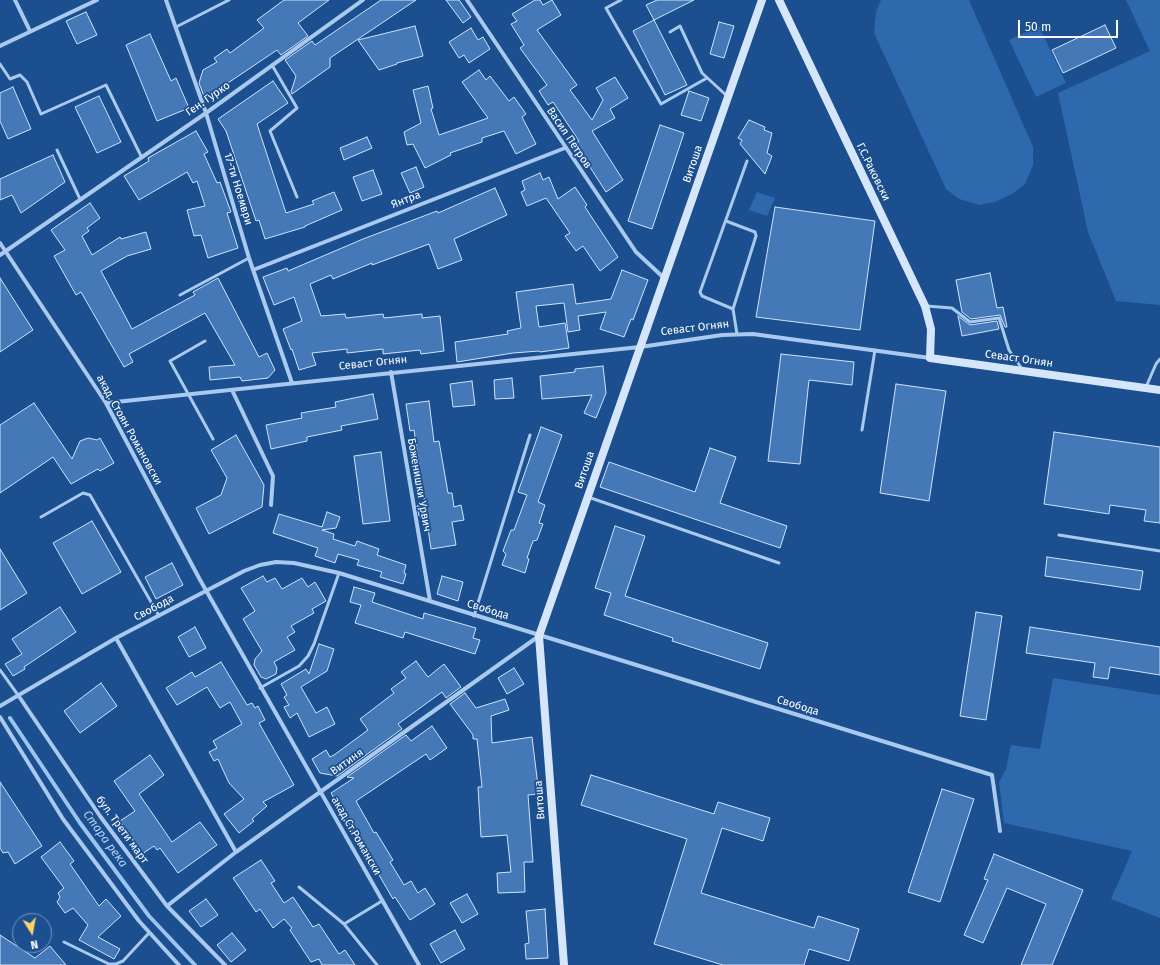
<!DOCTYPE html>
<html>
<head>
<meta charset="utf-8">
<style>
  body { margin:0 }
  #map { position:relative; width:1160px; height:965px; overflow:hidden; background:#1b4f8f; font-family:"Fira Sans",sans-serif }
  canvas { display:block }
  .north { position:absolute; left:12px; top:913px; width:40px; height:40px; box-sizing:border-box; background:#1b4f8f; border:1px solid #7695bc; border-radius:50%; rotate:169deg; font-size:11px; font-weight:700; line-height:16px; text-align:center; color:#fff }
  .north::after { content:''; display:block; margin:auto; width:14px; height:18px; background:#ffd166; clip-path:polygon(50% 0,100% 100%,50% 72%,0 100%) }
  .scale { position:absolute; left:1018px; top:20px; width:100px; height:18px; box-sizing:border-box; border:2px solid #fff; border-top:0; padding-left:5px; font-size:12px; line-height:14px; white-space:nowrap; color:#fff; -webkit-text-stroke:3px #1b4f8f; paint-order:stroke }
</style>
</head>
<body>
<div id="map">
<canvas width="1160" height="965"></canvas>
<div class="north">N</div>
<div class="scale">50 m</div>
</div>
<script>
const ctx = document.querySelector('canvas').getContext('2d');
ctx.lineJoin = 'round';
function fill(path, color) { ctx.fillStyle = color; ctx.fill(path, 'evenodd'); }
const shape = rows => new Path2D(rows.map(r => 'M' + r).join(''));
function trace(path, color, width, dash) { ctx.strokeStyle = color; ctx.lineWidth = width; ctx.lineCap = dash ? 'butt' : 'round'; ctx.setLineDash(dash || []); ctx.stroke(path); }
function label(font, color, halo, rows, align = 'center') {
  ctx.font = font + ' "Fira Sans",sans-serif'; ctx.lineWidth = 3.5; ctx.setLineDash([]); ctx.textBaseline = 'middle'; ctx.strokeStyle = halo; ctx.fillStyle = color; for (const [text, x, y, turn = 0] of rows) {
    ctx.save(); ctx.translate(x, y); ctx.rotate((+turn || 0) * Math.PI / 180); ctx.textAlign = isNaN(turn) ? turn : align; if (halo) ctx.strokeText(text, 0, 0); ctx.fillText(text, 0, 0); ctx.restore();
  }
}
fill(shape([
  [881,0,969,0,1033,147,1033,165,1025,184,1012,194,995,202,979,205,959,199,946,189,874,33,876,12],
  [1126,0,1160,0,1160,305,1116,301,1088,232,1058,93,1150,51],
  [1039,26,1066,83,1036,97,1009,40],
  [757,192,775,198,767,216,749,210],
  [1053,678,1160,695,1160,918,1111,899,1132,851,1004,823,999,782,1006,769,1011,745,1040,749]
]), '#2e69ad');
trace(shape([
  [10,718,80,823,149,916,195,965]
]), '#9cc4f0', 4);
const building = shape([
  [284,0,329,0,298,23,308,36,281,55,277,50,219,89,216,94,205,99,199,83,203,70,217,62,214,58,227,49,230,53,264,28,257,20,284,0],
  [381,0,416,0,330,58,330,67,292,94,291,92,296,76,285,60,312,41,315,45,381,0],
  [446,0,459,0,471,17,463,23,446,0],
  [535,0,540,0,543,5,552,0,561,15,537,30,577,85,570,90,592,120,603,100,596,88,615,77,628,98,610,109,615,118,592,131,623,180,606,192,575,144,579,141,553,102,548,105,539,91,547,85,520,48,524,45,511,24,517,21,512,14,535,0],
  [657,0,694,0,654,20,646,5,657,0],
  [86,12,97,35,77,44,66,21,86,12],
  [654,20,687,85,665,95,633,31,654,20],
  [719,22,734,26,724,58,710,54,719,22],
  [1105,25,1116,48,1063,73,1052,50,1105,25],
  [415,26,423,56,397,63,397,64,379,70,358,40,415,26],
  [471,28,478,40,483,37,490,49,469,63,464,55,459,58,449,42,471,28],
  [150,34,171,81,176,78,189,108,157,121,126,45,150,34],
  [479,70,486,80,490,76,509,101,514,97,526,114,522,117,536,144,516,154,504,131,482,138,482,142,450,153,451,155,425,168,413,144,407,145,404,132,421,123,413,90,428,86,433,108,431,109,439,135,488,118,462,82,479,70],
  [273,81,288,103,257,124,286,213,314,204,312,201,334,192,342,210,305,226,305,227,265,239,259,220,256,221,226,131,218,119,273,81],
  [13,87,31,129,8,139,0,121,0,93,13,87],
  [689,91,709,98,701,121,681,115,689,91],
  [99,96,121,142,97,153,75,107,99,96],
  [749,120,765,127,764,130,772,133,767,153,772,156,765,174,740,144,742,140,738,138,749,120],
  [660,125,684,133,652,229,628,221,660,125],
  [196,131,208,152,204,154,217,183,220,182,231,212,227,213,238,248,208,258,201,235,194,236,187,210,205,206,197,181,193,183,187,172,139,200,124,176,149,161,148,158,196,131],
  [367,137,372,148,344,160,340,148,367,137],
  [53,155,65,182,21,213,12,195,0,200,0,179,53,155],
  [416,167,424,187,410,193,401,173,416,167],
  [373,170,382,194,362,201,353,177,373,170],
  [540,173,543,180,549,177,558,199,575,187,587,205,585,207,618,257,600,271,583,246,576,251,565,236,570,233,546,198,527,206,521,192,525,190,522,181,540,173],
  [495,188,507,215,454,239,462,260,438,269,429,244,372,265,372,263,333,279,331,275,310,284,321,316,345,314,346,318,383,314,384,318,422,314,422,318,440,316,444,351,421,354,420,350,383,354,383,349,347,353,347,349,312,353,316,365,299,370,292,349,291,350,283,329,302,321,294,297,274,305,263,277,287,268,288,271,363,239,437,211,438,213,495,188],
  [90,203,100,218,87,228,89,231,82,236,92,255,120,237,121,239,146,232,151,249,127,256,101,271,132,329,195,295,193,292,218,278,259,357,267,353,275,370,268,378,242,381,240,377,210,380,209,367,235,365,205,313,129,354,133,362,124,367,81,292,76,295,54,256,65,250,51,230,90,203],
  [775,207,875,221,860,330,756,317,775,207],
  [622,270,648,280,633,320,631,319,624,337,600,329,606,312,578,316,580,330,568,332,564,303,536,306,539,327,565,323,569,348,540,352,539,351,513,353,457,362,455,342,508,334,507,331,521,328,516,292,573,284,576,304,611,299,622,270],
  [990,273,997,308,1003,307,1007,327,1005,327,1000,315,971,319,962,312,956,280,990,273],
  [0,278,33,330,0,352,0,278],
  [958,316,970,325,997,321,999,329,962,336,958,316],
  [781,354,854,362,852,385,809,380,800,464,768,461,781,354],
  [603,366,606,393,596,418,584,413,592,395,542,399,540,376,575,372,575,369,603,366],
  [512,378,514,398,495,399,494,380,512,378],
  [472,381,475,405,453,407,450,384,472,381],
  [896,384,946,391,929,501,880,493,896,384],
  [373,394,378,419,341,426,342,430,307,437,307,441,271,449,266,425,302,418,301,413,336,407,335,402,373,394],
  [429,401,434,442,439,441,448,493,452,493,454,507,461,505,464,520,452,522,456,545,431,549,426,515,419,516,417,506,425,505,414,430,410,431,406,404,429,401],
  [34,403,72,459,80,441,88,438,97,440,100,438,114,463,100,471,98,469,71,484,53,457,0,493,0,425,34,403],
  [541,427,562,435,538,502,545,505,539,523,543,524,537,540,533,541,527,558,529,559,525,573,502,565,506,554,503,551,511,530,514,530,527,495,518,492,541,427],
  [1054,432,1160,447,1160,523,1144,521,1146,510,1110,505,1109,514,1044,504,1054,432],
  [236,435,264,485,262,507,209,534,196,508,221,495,227,478,211,450,236,435],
  [710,448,736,457,720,503,787,526,780,548,600,487,609,462,695,492,710,448],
  [381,452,390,521,363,524,354,456,381,452],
  [327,512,340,517,336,528,322,530,334,534,333,539,355,546,357,541,379,549,377,555,406,565,404,573,406,574,403,584,380,577,382,572,357,565,359,560,338,554,335,563,315,556,318,548,273,533,279,514,322,527,327,512],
  [92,521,121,572,82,594,53,543,92,521],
  [615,526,645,536,625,596,768,643,760,669,672,641,673,638,604,615,611,593,595,588,615,526],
  [0,549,27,593,0,610,0,549],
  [1047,557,1143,571,1140,590,1045,576,1047,557],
  [172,563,183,585,156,599,145,577,172,563],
  [263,576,267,582,275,578,282,589,302,578,308,587,315,582,326,601,312,609,314,613,291,626,295,632,287,637,295,650,274,662,277,668,276,674,266,679,261,677,254,665,255,659,262,651,243,619,255,611,241,588,263,576],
  [442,576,463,582,458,601,437,594,442,576],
  [354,587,375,593,372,602,423,619,424,613,476,628,473,638,480,640,475,654,405,632,403,638,355,623,361,605,350,602,354,587],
  [60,607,76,632,24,667,25,669,13,676,5,664,22,654,12,639,60,607],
  [976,612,1002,616,986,720,960,716,976,612],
  [195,627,206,648,189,657,178,637,195,627],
  [1030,627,1160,647,1160,675,1110,667,1108,679,1093,677,1095,663,1026,653,1030,627],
  [319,644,334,649,327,671,301,687,316,713,327,707,335,724,309,737,297,713,290,718,284,707,289,705,284,697,287,695,281,684,306,669,309,674,319,644],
  [416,661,428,677,444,664,461,687,446,698,442,692,398,724,402,729,337,776,320,773,312,759,326,750,330,757,334,755,368,730,360,719,394,693,391,689,406,678,401,672,416,661],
  [221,662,247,705,252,703,255,708,258,706,265,720,259,723,294,785,263,802,267,806,252,819,254,821,239,833,224,814,244,799,229,783,218,759,214,761,209,752,217,748,213,741,242,724,230,702,220,708,207,687,177,705,166,688,192,672,195,677,221,662],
  [514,668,524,684,507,694,498,678,514,668],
  [101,683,117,706,80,733,64,711,101,683],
  [465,693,476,708,505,699,509,710,491,716,492,743,532,737,539,794,528,795,533,862,524,862,525,892,498,893,497,873,511,872,507,835,481,837,478,787,482,787,477,739,473,739,473,735,450,704,465,693],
  [432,726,447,748,430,760,426,754,356,801,374,833,376,832,393,860,390,862,404,885,411,881,418,893,425,888,435,904,410,920,395,897,393,899,331,793,354,778,347,777,406,735,411,741,432,726],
  [150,755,164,775,139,794,172,842,200,822,217,845,178,873,160,848,157,850,154,846,142,854,120,821,135,811,114,781,150,755],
  [591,775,714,814,718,802,770,818,763,841,722,828,701,893,814,928,818,916,859,929,849,961,809,949,804,965,723,965,654,944,687,839,581,805,591,775],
  [0,782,42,846,15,864,8,852,3,853,0,848,0,782],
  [942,789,974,799,940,902,908,892,942,789],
  [60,842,74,861,70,864,99,906,106,899,121,916,98,937,120,949,114,959,79,940,88,925,73,908,65,913,57,902,60,897,58,893,64,888,41,857,60,842],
  [994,854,1083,890,1052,965,1021,965,1046,904,1007,888,983,943,964,935,988,880,984,879,994,854],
  [261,860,275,881,271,883,284,903,293,897,313,927,319,924,339,954,345,950,355,965,322,965,319,959,311,962,290,930,292,928,284,919,273,928,260,909,256,912,233,878,261,860],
  [467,894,478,914,462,923,450,903,467,894],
  [206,899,218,915,201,927,189,911,206,899],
  [545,909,548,958,526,959,525,944,529,943,526,911,545,909],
  [455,930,465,949,441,963,430,944,455,930],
  [232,933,246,950,231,962,217,945,232,933],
  [0,935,35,958,50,946,66,965,0,965,0,935]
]);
fill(building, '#4478b7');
trace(building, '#cfe3fa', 1);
trace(shape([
  [621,0,606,8,661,104,707,78],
  [176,27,229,0],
  [670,32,680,26,702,73,727,96],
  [0,64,10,79,20,75,27,82,41,114,106,85,141,156],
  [272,65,297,108,270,131,297,197],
  [57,150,80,199],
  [726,221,755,232,756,236,733,309,737,334],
  [180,295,249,258],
  [926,306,952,308,970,322,999,318,1009,350,1022,369],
  [733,309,702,296,700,292,747,161],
  [205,341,170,361,213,439],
  [1146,387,1156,364,1160,359],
  [862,430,875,350],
  [588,497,779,563],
  [41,517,83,493,90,495,159,616],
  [1059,535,1160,551],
  [474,616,530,435],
  [0,670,18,695],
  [260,688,299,666,308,656,314,644,339,573],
  [299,887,344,924,377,965],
  [344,924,382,901],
  [64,942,109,964,116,964,123,961,149,933]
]), '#a9c9ee', 3);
trace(shape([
  [15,0,30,31],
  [166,0,206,113,249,258,292,383],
  [467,0,636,252,664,278],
  [0,46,97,0],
  [0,243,106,403,199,578,419,965],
  [0,255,206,113,363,0],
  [253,270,565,148],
  [391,372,430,601],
  [232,390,273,476,271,505],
  [106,403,640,347,722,335,753,334,930,358],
  [116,638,236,852],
  [18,695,100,816,167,906,225,965],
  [0,706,116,638,244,571,260,565,276,562,294,563,339,573,992,775,1000,831],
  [0,717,63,819,139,921,179,965],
  [167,906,236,852,539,636]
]), '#a9c9ee', 4);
trace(shape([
  [779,0,925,306,931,329,930,358,1160,390],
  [564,965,539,636,762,0]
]), '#d6e6fa', 8);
label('11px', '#fff', '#1b4f8f', [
  ["Ген. Гурко",208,99,-35],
  ["Васил Петров",569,138,56],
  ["Витоша",693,164,-71],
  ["Г.С.Раковски",873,172,64],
  ["17-ти Ноември",238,189,73],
  ["Янтра",406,200,-21],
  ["Севаст Огнян",695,328,-7],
  ["Севаст Огнян",1019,359,8],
  ["Севаст Огнян",373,363,-6],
  ["акад. Стоян Романовски",129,430,61],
  ["Витоша",585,470,-71],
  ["Боженишки Урвич",419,485,80],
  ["Свобода",154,608,-28],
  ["Свобода",488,610,17],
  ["Свобода",798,706,17],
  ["Витиня",347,762,-35],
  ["Витоша",540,800,-94],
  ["бул. Трети март",122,830,54],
  ["акад.Ст.Романски",356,836,60]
]);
label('italic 12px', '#b5d3f5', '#1b4f8f', [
  ["Стара река",105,839,54]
]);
</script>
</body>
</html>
